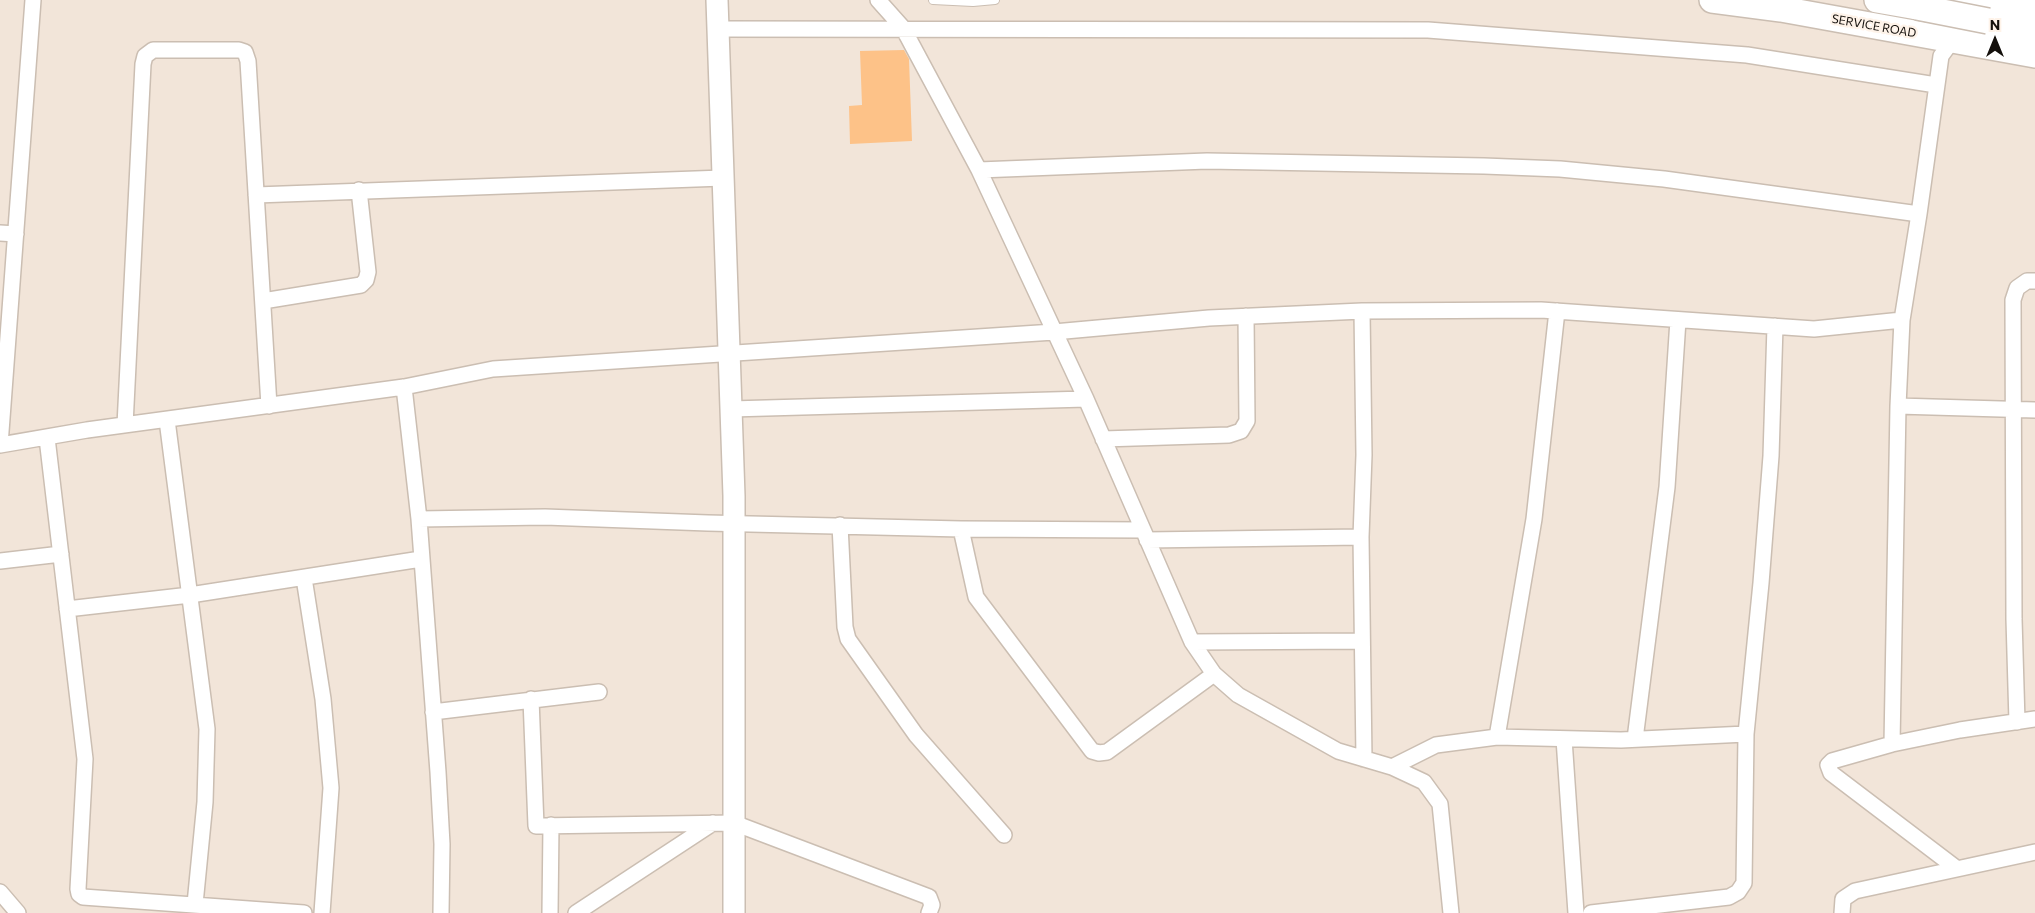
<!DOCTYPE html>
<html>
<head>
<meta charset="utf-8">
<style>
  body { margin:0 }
  #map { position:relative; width:2035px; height:913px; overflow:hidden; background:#f2e5d9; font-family:Commissioner,sans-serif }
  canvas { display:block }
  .north { position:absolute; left:1970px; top:15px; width:50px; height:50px; -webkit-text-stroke:4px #fef3e9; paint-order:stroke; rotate:0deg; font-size:14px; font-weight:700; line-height:20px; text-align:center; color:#14100c }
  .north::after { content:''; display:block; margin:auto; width:18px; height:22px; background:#14100c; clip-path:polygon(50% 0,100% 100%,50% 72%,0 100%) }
</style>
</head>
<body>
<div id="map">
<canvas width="2035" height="913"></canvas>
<div class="north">N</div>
</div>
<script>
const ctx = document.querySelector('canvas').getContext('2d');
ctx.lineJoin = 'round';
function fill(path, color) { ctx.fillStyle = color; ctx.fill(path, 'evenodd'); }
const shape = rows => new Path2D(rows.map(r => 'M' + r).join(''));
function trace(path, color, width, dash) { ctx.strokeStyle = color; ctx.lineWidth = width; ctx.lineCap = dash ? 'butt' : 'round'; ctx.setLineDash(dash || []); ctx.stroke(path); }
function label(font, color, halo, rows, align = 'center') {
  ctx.font = font + ' Commissioner,sans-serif'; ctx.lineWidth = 4.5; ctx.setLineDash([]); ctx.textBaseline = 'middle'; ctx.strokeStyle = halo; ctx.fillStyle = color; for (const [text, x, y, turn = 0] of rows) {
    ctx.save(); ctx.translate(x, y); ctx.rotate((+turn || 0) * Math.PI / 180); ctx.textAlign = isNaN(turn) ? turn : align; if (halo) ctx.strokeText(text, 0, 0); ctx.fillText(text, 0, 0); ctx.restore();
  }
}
fill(shape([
  [904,50,909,59,912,141,850,144,849,106,862,105,860,51]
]), '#fdc288');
const service = shape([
  [933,0,973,2,995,0]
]);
const minor = shape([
  [878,0,903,28,979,170,1086,399,1192,642,1214,674,1238,695,1338,751,1392,767,1424,782,1440,804,1451,913],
  [718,29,1428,30,1747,55,1936,85],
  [979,170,1207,161,1484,166,1560,169,1664,179,1919,214],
  [256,195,723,178],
  [0,233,16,234],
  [263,301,361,285,366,280,368,272,359,190],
  [1362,311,1364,455,1361,537,1364,759],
  [404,387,419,519,438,772,442,844,441,913],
  [1898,406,2035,410],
  [731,409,1086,399],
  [167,420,207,729,205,802,195,904],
  [125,425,143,64,145,56,153,50,239,50,245,52,248,61,269,406],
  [47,438,85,759,78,889,79,894,83,897,304,913],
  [1103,439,1229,435,1241,431,1247,421,1246,316],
  [0,445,87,430,404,387,493,369,1054,332,1209,318,1362,311,1541,310,1814,329,1902,320],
  [0,445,33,0],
  [419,519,545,517,708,523,961,529,1143,530],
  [840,525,845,627,848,639,916,735,1004,835],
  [961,529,976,597,1092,751,1099,753,1107,752,1214,674],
  [1147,540,1361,537],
  [0,561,61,554],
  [304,578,323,699,331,788,322,913],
  [67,609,190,595,421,559],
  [1192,642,1362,641],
  [531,699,536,826,734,823,929,897,932,905,929,913],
  [433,712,599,692],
  [2017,722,2014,619,2013,300,2017,288,2027,281,2035,281],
  [1497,737,1534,519,1557,311],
  [1564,739,1576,913],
  [1635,739,1667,487,1678,320],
  [1892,744,1960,730,2035,719],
  [1392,767,1436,745,1497,737,1621,740,1746,734],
  [1956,868,1831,773,1828,765,1832,761,1892,744,1898,406,1902,320,1919,214,1941,56,1952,41,1959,0],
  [0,892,18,913],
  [550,913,551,825],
  [576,913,713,823],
  [1591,913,1729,897,1738,892,1744,883,1746,734,1761,583,1771,456,1775,326],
  [1842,913,1843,899,1855,891,2035,852]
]);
const secondary = shape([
  [717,0,734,496,734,913]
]);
const trunk = shape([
  [1712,0,1781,9,2035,55],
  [1877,0,1917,7],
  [1976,0,2035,10],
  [1988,21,2035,31]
]);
trace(service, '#cbbeb2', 10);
trace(minor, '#cbbeb2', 18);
trace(secondary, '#cbbeb2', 24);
trace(trunk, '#cbbeb2', 28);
trace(service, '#fff', 8);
trace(minor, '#fff', 15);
trace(secondary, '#fff', 21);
trace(trunk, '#fff', 25);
const trunkBridge = shape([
  [1917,7,1988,21]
]);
trace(trunkBridge, '#cbbeb2', 28, []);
trace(trunkBridge, '#fff', 25);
label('12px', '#14100c', '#fef3e9', [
  ["SERVICE ROAD",1874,26,10]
]);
</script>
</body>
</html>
